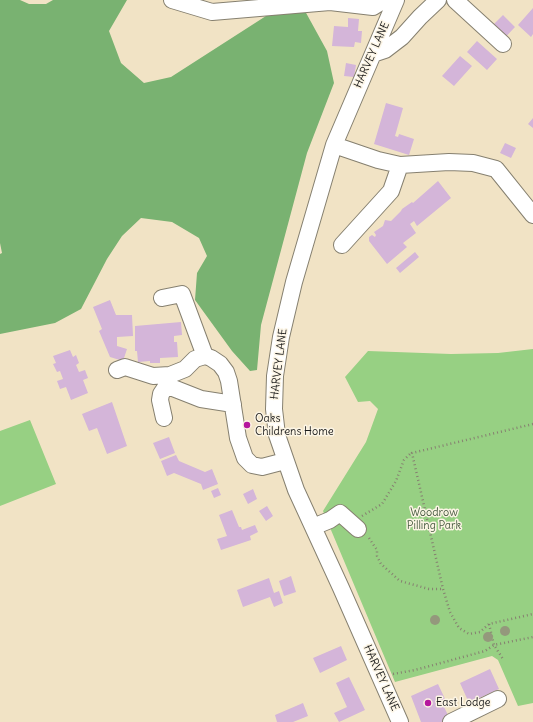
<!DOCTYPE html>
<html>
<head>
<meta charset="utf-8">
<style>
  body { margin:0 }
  canvas { display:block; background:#f1e3c5 }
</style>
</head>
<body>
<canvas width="533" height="722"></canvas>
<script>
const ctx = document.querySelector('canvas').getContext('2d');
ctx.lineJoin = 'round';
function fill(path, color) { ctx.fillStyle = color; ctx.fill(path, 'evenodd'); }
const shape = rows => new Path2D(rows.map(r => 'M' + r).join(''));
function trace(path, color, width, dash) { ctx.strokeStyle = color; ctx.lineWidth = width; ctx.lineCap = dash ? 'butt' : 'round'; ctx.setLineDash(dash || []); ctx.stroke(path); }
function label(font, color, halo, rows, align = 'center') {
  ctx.font = font + ' Delius,sans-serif'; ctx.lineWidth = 3; ctx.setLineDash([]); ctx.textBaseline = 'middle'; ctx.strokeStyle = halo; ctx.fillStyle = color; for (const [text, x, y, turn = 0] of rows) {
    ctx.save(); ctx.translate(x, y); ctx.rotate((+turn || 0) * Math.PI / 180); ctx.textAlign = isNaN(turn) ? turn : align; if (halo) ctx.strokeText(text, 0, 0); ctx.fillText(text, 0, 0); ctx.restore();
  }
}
fill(shape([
  [533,349,533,703,518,706,498,660,492,656,395,682,323,511,366,442,378,409,370,401,358,402,345,377,368,351,451,354,498,353],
  [30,420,56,484,0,506,0,431]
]), '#97d083');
fill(shape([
  [0,0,20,0,29,4,46,4,53,0,127,0,109,31,121,63,144,83,171,77,280,7,305,11,327,51,334,83,307,153,261,325,257,370,250,371,232,351,195,300,197,273,207,256,199,238,172,222,141,218,122,236,107,259,81,309,55,323,0,334,0,254,2,253,0,243]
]), '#79b271');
fill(shape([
  [533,8,533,34,531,37,518,25],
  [503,15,515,27,499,44,486,32],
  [348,18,359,19,358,31,362,31,361,43,355,42,354,47,332,46,334,26,348,27],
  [477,41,497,59,487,70,467,52],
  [460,56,472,66,454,86,442,76],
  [346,63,356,65,354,77,344,76],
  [386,103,403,108,395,136,398,137,399,134,414,139,409,155,374,144],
  [533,118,533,128,528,124],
  [505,143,516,148,511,158,500,153],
  [438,181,451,198,417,226,414,221,410,224,416,233,403,243,407,247,387,264,369,241,369,237,372,235,375,237,376,235,374,232,383,226,385,220,391,221,401,211,402,209,412,202,413,203],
  [415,252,419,257,400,273,396,268],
  [110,300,116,315,132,315,133,336,117,337,117,346,127,349,123,361,110,357,99,331,102,329,93,307],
  [181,322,182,335,174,336,174,342,177,342,178,357,160,358,160,363,150,363,150,361,138,362,137,351,135,351,135,326],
  [70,350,73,357,76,355,79,363,76,365,79,372,85,370,88,378,83,380,88,393,71,400,66,387,60,389,57,381,63,379,60,371,57,372,53,364,56,363,53,356],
  [112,402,127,446,107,454,97,428,89,431,82,414],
  [249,422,249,427,245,428,244,423],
  [169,437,175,453,160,459,153,443],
  [176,455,179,461,205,472,212,469,218,484,203,490,201,484,174,473,167,476,161,461],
  [218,488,221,495,214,498,211,491],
  [253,489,257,499,248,504,243,494],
  [267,506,273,516,266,521,259,511],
  [232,510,239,527,241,527,242,530,255,525,258,532,250,536,251,540,221,550,217,539,227,536,219,515],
  [291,576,296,592,284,596,279,581],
  [269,578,274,593,279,591,283,603,274,607,270,597,243,607,237,590],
  [341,646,347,660,320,673,313,658],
  [490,669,499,689,469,703,460,683],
  [349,677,365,710,339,722,334,713,347,707,336,683],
  [438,684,446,701,442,703,450,719,444,722,421,722,411,696],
  [303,703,308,716,293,722,277,722,275,715]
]), '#d4b5d9');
const minor = shape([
  [172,0,212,12,330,2,373,7,381,2],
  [396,0,334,145,294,282,281,337,275,376,274,409,277,435,296,490,341,588,400,722],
  [455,0,503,44],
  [373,54,385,50,402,37,420,17,438,0],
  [334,145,378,160,400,165,449,162,473,163,496,169,533,215],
  [342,245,391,191,400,165],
  [162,298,182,294,205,356],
  [117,370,125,367,153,376,170,375,185,369,195,359,205,356,211,358,220,364,226,372,229,381,238,438,245,458,252,465,262,467,285,461],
  [164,418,160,400,161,394,165,388,173,388,201,399,233,404],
  [313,527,330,520,340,513,358,529],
  [451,722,498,699]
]);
trace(minor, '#868070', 18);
trace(shape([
  [533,424,412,453,443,589,450,612,459,628,469,634,480,632,489,624,533,614],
  [362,516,382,504,396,481,404,460,411,453],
  [369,538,377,550,377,556,381,564,400,581,429,589,443,589],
  [489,624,494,645,503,659],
  [393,674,415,670,485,651,494,645,533,637]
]), '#868070', 2.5, [1, 3]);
trace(minor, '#fff', 16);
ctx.fillStyle = '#94987c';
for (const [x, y] of [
  [435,620],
  [505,631],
  [488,637]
]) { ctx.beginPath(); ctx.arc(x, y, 5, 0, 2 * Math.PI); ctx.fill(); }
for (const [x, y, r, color] of [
  [247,425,4,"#b5179e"],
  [428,703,4,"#b5179e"]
]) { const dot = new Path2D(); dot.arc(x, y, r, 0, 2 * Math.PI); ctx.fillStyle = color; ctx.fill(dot); trace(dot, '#fcf5e5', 1.5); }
label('11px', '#1c1c1c', '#fcf5e5', [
  ["HARVEY LANE",372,55,-66],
  ["HARVEY LANE",279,364,-83],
  ["HARVEY LANE",381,678,66]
]);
label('11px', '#1c1c1c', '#fcf5e5', [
  ["Oaks",255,419],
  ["Childrens Home",255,432],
  ["East Lodge",436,703]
], 'left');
label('11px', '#475b40', '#fcf5e5', [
  ["Woodrow",434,513],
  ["Pilling Park",434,526]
]);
</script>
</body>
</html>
